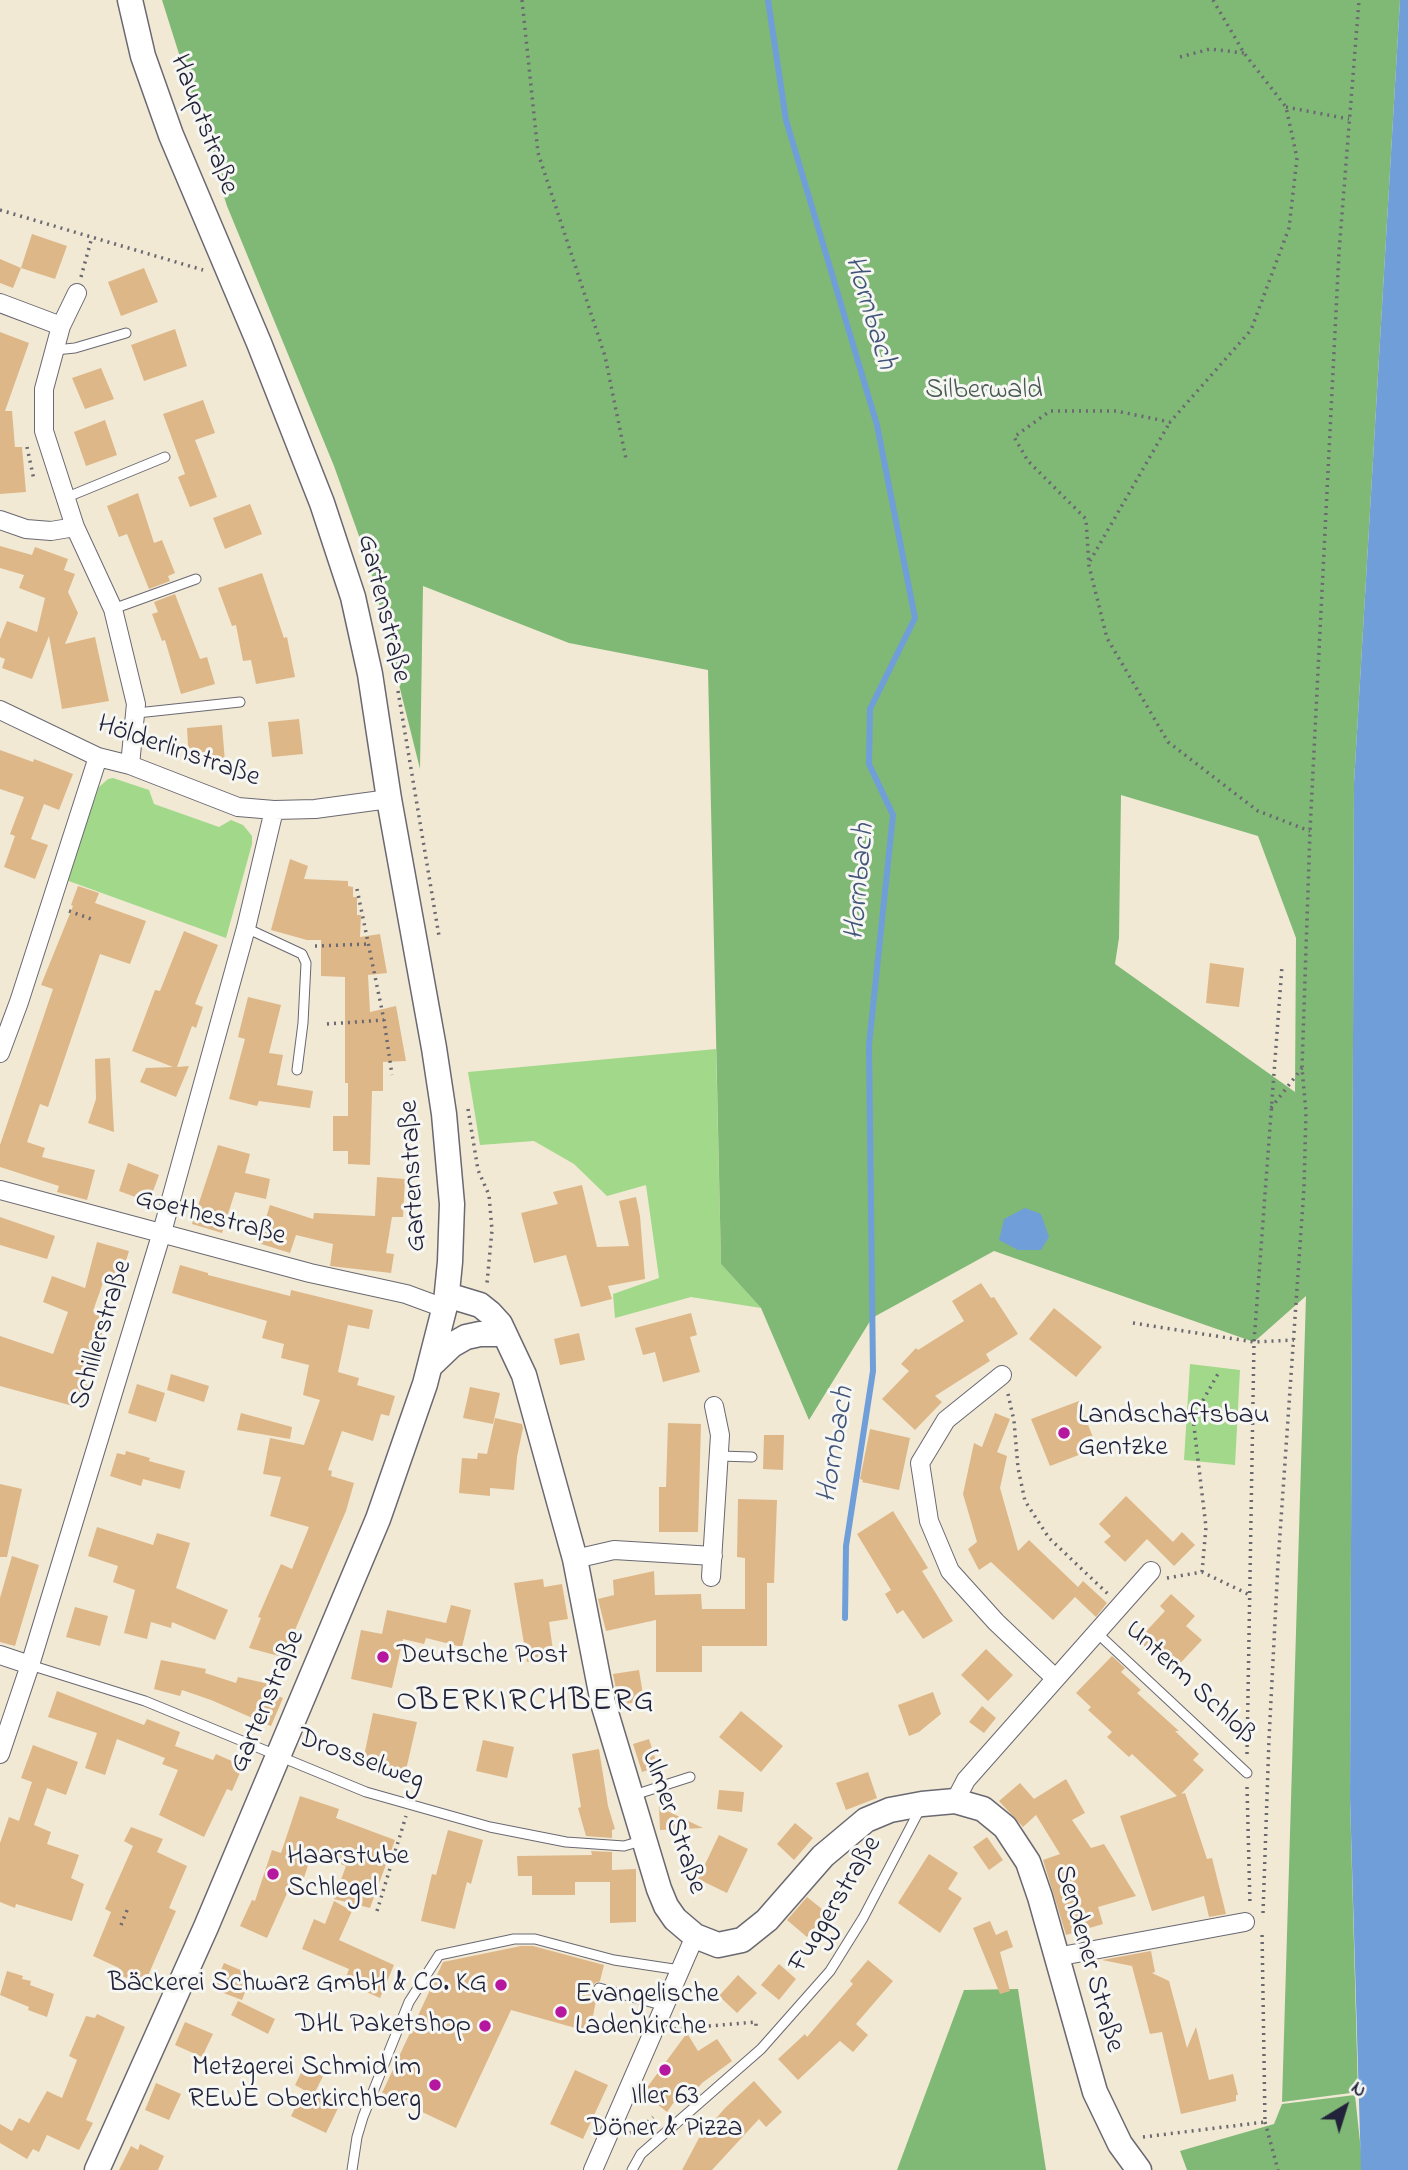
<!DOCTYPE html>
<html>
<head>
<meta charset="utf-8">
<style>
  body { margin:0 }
  #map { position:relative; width:1408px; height:2170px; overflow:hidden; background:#f1e9d4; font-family:"Indie Flower",sans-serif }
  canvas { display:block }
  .north { position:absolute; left:1310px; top:2072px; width:70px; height:70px; -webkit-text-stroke:5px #f6f6f2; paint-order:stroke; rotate:38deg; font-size:19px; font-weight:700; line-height:28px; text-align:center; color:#22223b }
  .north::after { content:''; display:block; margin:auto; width:24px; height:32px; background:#22223b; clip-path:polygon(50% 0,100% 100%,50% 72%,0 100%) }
</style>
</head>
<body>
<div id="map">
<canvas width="1408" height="2170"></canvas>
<div class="north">N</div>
</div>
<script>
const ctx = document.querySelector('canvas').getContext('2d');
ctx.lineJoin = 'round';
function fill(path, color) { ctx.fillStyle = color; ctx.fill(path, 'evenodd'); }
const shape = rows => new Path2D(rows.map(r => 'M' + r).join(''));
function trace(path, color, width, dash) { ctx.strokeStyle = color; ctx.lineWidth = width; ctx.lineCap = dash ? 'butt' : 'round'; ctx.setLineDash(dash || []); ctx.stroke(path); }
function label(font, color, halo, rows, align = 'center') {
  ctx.font = font + ' "Indie Flower",sans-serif'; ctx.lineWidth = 6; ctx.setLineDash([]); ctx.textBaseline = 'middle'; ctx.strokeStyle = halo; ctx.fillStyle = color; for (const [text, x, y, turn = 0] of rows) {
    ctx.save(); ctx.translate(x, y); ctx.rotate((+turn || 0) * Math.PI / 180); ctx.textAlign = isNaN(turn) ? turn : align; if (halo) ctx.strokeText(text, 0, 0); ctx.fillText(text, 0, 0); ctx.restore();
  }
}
fill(shape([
  [113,778,149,790,154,804,219,827,231,820,243,825,248,831,252,836,252,844,226,938,66,880,99,787,108,779],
  [716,1049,721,1264,761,1308,691,1297,615,1318,613,1294,659,1278,646,1185,607,1196,574,1164,534,1141,480,1145,468,1072],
  [1190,1364,1240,1370,1235,1465,1184,1460]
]), '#a1d88a');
fill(shape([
  [162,0,1400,0,1354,783,1350,1798,1358,2092,1282,2102,1306,1296,1254,1342,994,1251,872,1318,809,1420,761,1308,721,1264,708,670,569,643,423,586,420,769,369,564,334,466,227,206],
  [1121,795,1258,836,1296,938,1295,1092,1115,964,1119,938],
  [1018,1989,1046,2170,897,2170,964,1990],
  [1355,2095,1363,2170,1187,2170,1180,2151,1274,2124,1282,2104]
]), '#80b876');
fill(shape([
  [1400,0,1408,0,1408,2170,1361,2170,1350,1798,1354,783],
  [1025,1208,1041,1214,1049,1237,1041,1250,1018,1250,999,1240,1004,1219]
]), '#709ed9');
trace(shape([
  [768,0,786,120,877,425,915,618,870,709,869,764,893,815,869,1045,873,1371,846,1546,845,1618]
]), '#709ed9', 6);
fill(shape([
  [32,234,67,246,55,279,21,268],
  [0,259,21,268,13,288,0,283],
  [144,268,158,302,121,316,108,282],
  [175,329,187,366,144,381,131,345],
  [0,332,29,343,5,411,12,411,15,447,22,447,26,492,0,494],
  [101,368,114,399,85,409,72,378],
  [203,400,215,433,195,440,217,497,190,507,178,477,185,474,163,414],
  [105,420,117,455,86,466,74,432],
  [138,493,154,543,162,540,175,573,168,576,170,581,149,589,127,534,119,537,107,506],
  [250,504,262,534,225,549,213,518],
  [0,546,32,555,35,547,68,559,64,570,75,574,68,592,78,613,65,644,95,637,109,701,62,709,49,636,32,679,2,668,5,659,0,657,0,639,7,621,37,632,45,598,19,588,24,575,0,568],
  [262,573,284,638,287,637,295,677,256,684,251,660,243,661,236,625,232,626,218,588],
  [175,594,200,659,207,657,215,684,181,694,165,640,162,641,152,614,158,612,154,602],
  [299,719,303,754,272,757,268,722],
  [222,725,225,762,189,764,187,728],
  [0,750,33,762,34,759,73,774,59,810,44,804,31,839,48,845,35,879,4,867,15,836,10,834,24,797,0,789],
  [290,859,308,866,304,879,348,881,348,886,353,887,353,897,357,897,357,915,361,915,360,937,380,934,387,973,368,975,370,1012,396,1006,406,1061,383,1062,383,1091,372,1091,370,1165,348,1164,348,1151,333,1151,333,1116,348,1116,348,1083,345,1083,345,977,321,976,321,940,307,940,271,930],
  [78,886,99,893,95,903,146,921,130,964,100,954,48,1107,40,1104,27,1142,45,1148,42,1157,95,1170,87,1200,57,1192,59,1186,0,1167,0,1145,53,989,41,985,73,906,71,905],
  [184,931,218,945,195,1004,203,1007,196,1028,192,1026,177,1067,189,1066,176,1097,140,1082,146,1068,173,1067,132,1051,155,990,160,991],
  [1210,963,1244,968,1239,1007,1206,1003],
  [248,997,281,1005,269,1053,283,1055,277,1085,313,1091,310,1108,259,1101,257,1106,229,1099,245,1039,238,1037],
  [110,1058,114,1132,88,1123,96,1099,95,1059],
  [218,1145,250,1154,245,1173,270,1179,266,1199,235,1192,222,1233,192,1224],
  [128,1163,159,1175,149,1202,119,1191],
  [377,1177,405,1179,403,1217,392,1217,386,1253,394,1254,391,1273,330,1266,333,1244,296,1235,290,1253,258,1243,270,1205,313,1219,314,1213,375,1216],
  [582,1185,597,1247,629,1246,619,1201,636,1197,640,1216,645,1279,608,1286,612,1299,581,1307,566,1255,534,1263,521,1213,558,1204,553,1192],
  [0,1217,55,1236,47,1259,0,1245],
  [97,1242,129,1251,120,1281,105,1277,93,1311,108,1316,84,1384,92,1386,86,1404,74,1401,73,1406,0,1386,0,1336,53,1354,68,1312,43,1302,52,1276,85,1288],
  [180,1265,208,1273,208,1275,290,1296,291,1290,373,1310,369,1329,348,1325,338,1372,359,1378,357,1385,395,1396,389,1416,381,1414,373,1441,342,1431,328,1470,332,1471,331,1476,354,1483,346,1511,292,1637,294,1638,286,1658,249,1648,261,1618,258,1617,281,1564,292,1569,309,1527,270,1516,281,1477,263,1474,270,1438,304,1445,320,1400,303,1395,309,1365,281,1358,284,1344,262,1338,267,1321,172,1293],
  [981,1283,991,1298,994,1297,1018,1334,986,1354,990,1361,935,1396,942,1402,915,1430,882,1399,909,1371,901,1364,916,1348,918,1350,964,1321,952,1301],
  [1054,1308,1102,1347,1076,1377,1029,1339],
  [691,1313,697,1335,690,1337,700,1372,663,1382,655,1352,643,1355,635,1328],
  [579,1333,585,1360,560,1365,554,1339],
  [171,1374,209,1386,204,1402,167,1390],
  [137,1384,165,1393,156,1422,128,1413],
  [470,1387,500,1393,493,1424,463,1418],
  [1079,1401,1097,1448,1050,1466,1031,1419],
  [241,1413,292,1427,290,1439,237,1430],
  [995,1413,1010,1419,997,1452,1007,1456,1000,1488,1018,1551,1029,1540,1078,1587,1083,1581,1107,1603,1096,1617,1075,1597,1053,1620,991,1562,979,1570,968,1549,977,1542,963,1494,974,1443,982,1447],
  [495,1418,522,1424,523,1428,517,1457,514,1490,490,1488,490,1496,459,1493,462,1458,477,1459,478,1453,487,1454],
  [668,1423,701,1424,698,1532,659,1532,659,1487,666,1487],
  [870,1429,910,1438,899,1490,862,1482,863,1480,860,1479],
  [764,1435,784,1435,783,1470,763,1469],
  [126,1451,150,1458,149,1461,185,1471,180,1489,143,1479,141,1486,110,1476,117,1453,125,1455],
  [0,1484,22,1489,7,1557,0,1557],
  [1126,1496,1173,1542,1182,1532,1195,1545,1174,1566,1147,1539,1125,1562,1104,1542,1111,1536,1099,1524],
  [738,1499,777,1500,774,1583,767,1583,767,1646,702,1646,702,1672,656,1672,656,1620,606,1631,598,1599,614,1595,613,1580,654,1571,655,1595,701,1594,702,1609,745,1609,745,1558,737,1557],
  [893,1511,928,1568,922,1571,953,1621,923,1639,903,1610,897,1614,885,1594,891,1590,857,1534],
  [97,1527,153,1545,157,1533,190,1543,176,1588,228,1610,215,1640,172,1622,171,1628,151,1622,147,1639,124,1633,135,1590,113,1582,118,1566,88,1556],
  [12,1556,39,1565,15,1646,0,1642,0,1598],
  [543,1579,544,1587,562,1584,568,1619,549,1622,554,1657,527,1662,514,1583],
  [1171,1594,1195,1616,1186,1626,1202,1640,1172,1672,1138,1640,1165,1611,1160,1606],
  [451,1605,471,1610,462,1647,426,1638,424,1644,403,1639,392,1688,351,1679,361,1630,382,1634,387,1610,446,1623],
  [75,1607,108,1616,100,1646,66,1637],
  [986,1649,1013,1675,988,1701,961,1675],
  [1112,1656,1125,1668,1121,1672,1141,1690,1137,1693,1179,1731,1175,1731,1199,1754,1193,1760,1204,1770,1181,1794,1185,1793,1207,1859,1212,1858,1226,1914,1209,1917,1204,1896,1152,1911,1120,1816,1177,1796,1132,1754,1129,1757,1107,1737,1112,1732,1088,1710,1091,1707,1076,1693],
  [161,1660,206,1669,205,1673,236,1683,238,1677,274,1685,271,1693,283,1698,271,1726,211,1700,182,1690,180,1696,154,1689],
  [639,1670,644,1701,619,1705,613,1674],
  [57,1691,144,1725,147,1719,180,1732,175,1746,213,1760,216,1754,243,1766,232,1791,227,1789,204,1837,159,1815,178,1770,162,1764,165,1758,117,1739,105,1775,85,1768,97,1733,48,1717],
  [933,1692,941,1714,919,1732,909,1736,898,1705],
  [982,1706,996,1718,984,1733,969,1722],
  [741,1711,783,1746,761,1772,719,1737],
  [373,1713,417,1722,406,1770,363,1761],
  [649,1739,658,1767,642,1772,633,1744],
  [483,1740,514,1747,507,1778,476,1771],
  [33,1745,78,1762,66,1795,47,1788,34,1825,51,1832,47,1844,79,1855,71,1878,84,1884,72,1921,16,1904,15,1908,0,1902,0,1843,9,1817,19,1821,32,1782,21,1778],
  [599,1749,608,1806,615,1829,612,1830,612,1838,586,1836,578,1808,581,1807,572,1754],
  [868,1772,877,1798,846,1810,836,1783],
  [1066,1779,1085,1813,1072,1820,1091,1848,1104,1844,1136,1896,1098,1907,1103,1924,1066,1935,1043,1860,1060,1854,1036,1815,1023,1827,999,1801,1020,1783,1034,1799],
  [719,1790,744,1792,742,1812,717,1809],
  [300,1796,339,1809,336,1818,395,1840,370,1908,334,1899,346,1866,312,1853,299,1893,289,1889,267,1938,240,1926,252,1900,255,1901,272,1850,281,1853],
  [659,1807,703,1828,660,1830],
  [795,1823,813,1838,794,1860,777,1844],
  [131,1827,163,1839,157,1852,187,1866,169,1908,176,1911,144,1985,117,1974,119,1968,93,1956,111,1912,105,1909,133,1846,124,1841],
  [448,1830,483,1840,471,1884,467,1882,455,1929,421,1921,432,1874,436,1875],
  [719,1835,748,1849,727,1893,698,1879],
  [987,1837,1003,1860,989,1870,973,1847],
  [591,1851,612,1852,612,1870,636,1869,636,1922,610,1923,610,1882,575,1882,575,1895,532,1895,532,1876,518,1876,517,1856,592,1855],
  [929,1854,958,1873,948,1889,962,1898,940,1933,898,1903],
  [807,1897,827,1913,807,1937,787,1920],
  [334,1901,352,1911,339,1940,394,1965,380,1998,344,1982,349,1969,302,1949,314,1919,325,1924],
  [990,1921,996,1935,1007,1930,1013,1947,1000,1952,1010,1991,1000,1994,973,1928],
  [521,1946,533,1946,604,1965,600,1981,595,1983,592,1987,597,1995,590,2032,511,2010,456,2128,382,2093,443,1962],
  [1151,1951,1155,1972,1152,1973,1169,1981,1187,2048,1196,2027,1209,2080,1233,2074,1238,2095,1236,2095,1236,2101,1181,2114,1162,2032,1150,2034,1132,1966,1102,1960],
  [868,1960,893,1981,856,2024,868,2035,853,2052,840,2041,798,2080,778,2059,805,2034,807,2037,853,1984,850,1981],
  [224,1963,252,1975,242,2000,213,1989],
  [779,1964,796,1979,779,2000,761,1985],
  [7,1971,23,1976,22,1979,31,1981,30,1985,54,1994,47,2017,28,2010,29,2007,0,1995],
  [738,1975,757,1993,737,2013,719,1996],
  [238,2001,275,2019,268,2034,231,2015],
  [97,2014,125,2027,86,2120,93,2123,79,2150,47,2135,39,2152,33,2149,27,2159,0,2143,0,2124,12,2131,19,2118,29,2123,47,2091,62,2098,77,2060,69,2056,86,2016,95,2018],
  [185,2022,213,2034,202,2057,175,2045],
  [687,2033,698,2051,717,2039,732,2061,702,2083,696,2090,687,2084,667,2112,643,2093],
  [304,2067,323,2076,316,2090,341,2102,326,2133,291,2116,304,2090,295,2085],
  [575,2070,608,2085,583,2139,550,2124],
  [754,2081,782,2112,766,2127,759,2119,712,2170,682,2170,699,2138,725,2108],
  [156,2083,181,2094,169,2120,145,2110],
  [140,2144,164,2156,158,2170,119,2170,131,2146,138,2150]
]), '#deb788');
const lane = shape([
  [55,350,75,348,126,333],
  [65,498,165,457],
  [113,609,196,579],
  [137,713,240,702],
  [246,928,302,954,306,963,303,1023,297,1070],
  [719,1456,752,1457],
  [1096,1632,1247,1773],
  [30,1665,145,1701,366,1792,490,1827,566,1842,624,1846,641,1841],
  [631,1796,690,1777],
  [599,1988,665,2006],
  [352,2170,357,2137,363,2117,390,2049,409,2002,439,1955,514,1939,535,1939,614,1960,680,1970],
  [632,2170,641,2154,761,2049,830,1971,863,1918,920,1809]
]);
const street = shape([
  [77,293,61,326,44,389,44,431,75,527,113,609,136,704,130,765],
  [0,303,61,326],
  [0,520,26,529,51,531,75,527],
  [0,710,98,757,130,765,238,807,274,810,315,809,389,799],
  [0,1053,19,1002,98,757],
  [0,1190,310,1273,406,1294,444,1308],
  [1002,1375,946,1420,920,1463,929,1521,950,1571,996,1622,1055,1678],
  [575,1559,614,1550,713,1556],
  [711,1577,720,1435,714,1406],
  [0,1655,30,1665],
  [0,1754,30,1665,162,1232,246,928,274,810],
  [955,1801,966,1780,1151,1571],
  [1056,1957,1245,1922],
  [593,2170,695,1936]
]);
const secondary = shape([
  [447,1295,480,1305,490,1313,500,1324,524,1375,575,1559,603,1703,659,1889,666,1906,675,1919,695,1936,718,1945,742,1940,767,1920,823,1856,866,1820,890,1810,922,1804,955,1801,983,1809,1005,1827,1028,1862,1040,1897,1095,2092,1120,2144,1139,2170],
  [430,1366,452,1345,466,1337,480,1334,495,1334],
  [97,2170,206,1927,378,1519,425,1384,446,1302,450,1262,452,1204,444,1114,434,1048,389,799,370,674,353,597,322,503,259,343,171,135,143,56,130,0]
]);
trace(lane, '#6a6871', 11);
trace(street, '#6a6871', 20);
trace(secondary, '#6a6871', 27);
trace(shape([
  [522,0,538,153,605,356,626,459],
  [1213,0,1244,53,1286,107,1297,158,1289,228,1251,330,1170,422,1116,411,1050,411,1014,437,1028,461,1086,519,1089,566,1107,638,1168,742,1258,811,1310,831],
  [1180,57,1210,49,1244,53],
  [1286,107,1349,119],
  [0,210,203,270],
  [81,277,92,237],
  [27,447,34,480],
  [1090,561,1170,422],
  [398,691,439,936],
  [357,889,384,1020,392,1075],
  [69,911,94,920],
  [315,946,368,944],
  [327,1024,384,1020],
  [1271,1108,1302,1068],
  [468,1109,478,1170,489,1195,492,1230,487,1283],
  [1133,1323,1254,1342,1294,1340],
  [1008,1394,1014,1421,1018,1468,1025,1501,1049,1538,1108,1594],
  [1202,1572,1206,1527,1193,1418,1219,1372],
  [1167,1578,1202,1572,1250,1595],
  [1247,1754,1254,1342,1282,966],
  [1247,1787,1250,1905],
  [377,1911,406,1816],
  [1263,1913,1269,1739,1278,1563,1304,1188,1306,1112,1302,1068,1310,831,1339,252,1359,0],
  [121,1925,128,1908],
  [674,2029,756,2022,756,2030],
  [1265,2122,1278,2170],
  [630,2133,639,2130,653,2117],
  [1143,2137,1265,2122,1262,1931]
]), '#6a6871', 3.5, [2, 5]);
trace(lane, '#fff', 9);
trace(street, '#fff', 18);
trace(secondary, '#fff', 24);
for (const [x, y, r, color] of [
  [1064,1433,7,"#b5179e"],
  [383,1657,7,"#b5179e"],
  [273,1874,7,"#b5179e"],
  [501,1985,7,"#b5179e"],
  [561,2012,7,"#b5179e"],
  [485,2026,7,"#b5179e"],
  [665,2070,7,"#b5179e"],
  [435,2085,7,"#b5179e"]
]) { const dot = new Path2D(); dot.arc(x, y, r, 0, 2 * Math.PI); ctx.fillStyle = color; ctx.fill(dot); trace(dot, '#f6f6f2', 2.5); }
label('28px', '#22223b', '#f6f6f2', [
  ["Hauptstraße",202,125,69],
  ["Gartenstraße",382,609,76],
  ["Hölderlinstraße",178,753,19],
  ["Gartenstraße",415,1176,-93],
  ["Goethestraße",210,1219,15],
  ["Schillerstraße",103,1335,-73],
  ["Unterm Schloß",1189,1684,43],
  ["Gartenstraße",269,1702,-67],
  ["Drosselweg",360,1761,20],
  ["Ulmer Straße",672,1822,71],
  ["Fuggerstraße",837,1905,-59],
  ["Sendener Straße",1087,1959,74]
]);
label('28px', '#485953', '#f6f6f2', [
  ["Silberwald",984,392]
]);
label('28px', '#22223b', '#f6f6f2', [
  ["Landschaftsbau",1078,1417],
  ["Gentzke",1078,1449],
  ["Deutsche Post",397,1657],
  ["Haarstube",287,1858],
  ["Schlegel",287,1890],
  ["Bäckerei Schwarz GmbH & Co. KG",487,1985,"right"],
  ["Evangelische",575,1996],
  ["Ladenkirche",575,2028],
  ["DHL Paketshop",471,2026,"right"],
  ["Metzgerei Schmid im",421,2069,"right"],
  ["REWE Oberkirchberg",421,2101,"right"],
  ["Iller 63",665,2098,"center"],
  ["Döner & Pizza",665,2130,"center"]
], 'left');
label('italic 30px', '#41547a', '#f6f6f2', [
  ["Hornbach",868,313,73],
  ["Hornbach",862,882,-85],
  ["Hornbach",838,1445,-81]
]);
ctx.letterSpacing = '2px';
label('32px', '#22223b', '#f6f6f2', [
  ["OBERKIRCHBERG",526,1704]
]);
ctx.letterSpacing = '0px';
</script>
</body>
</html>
